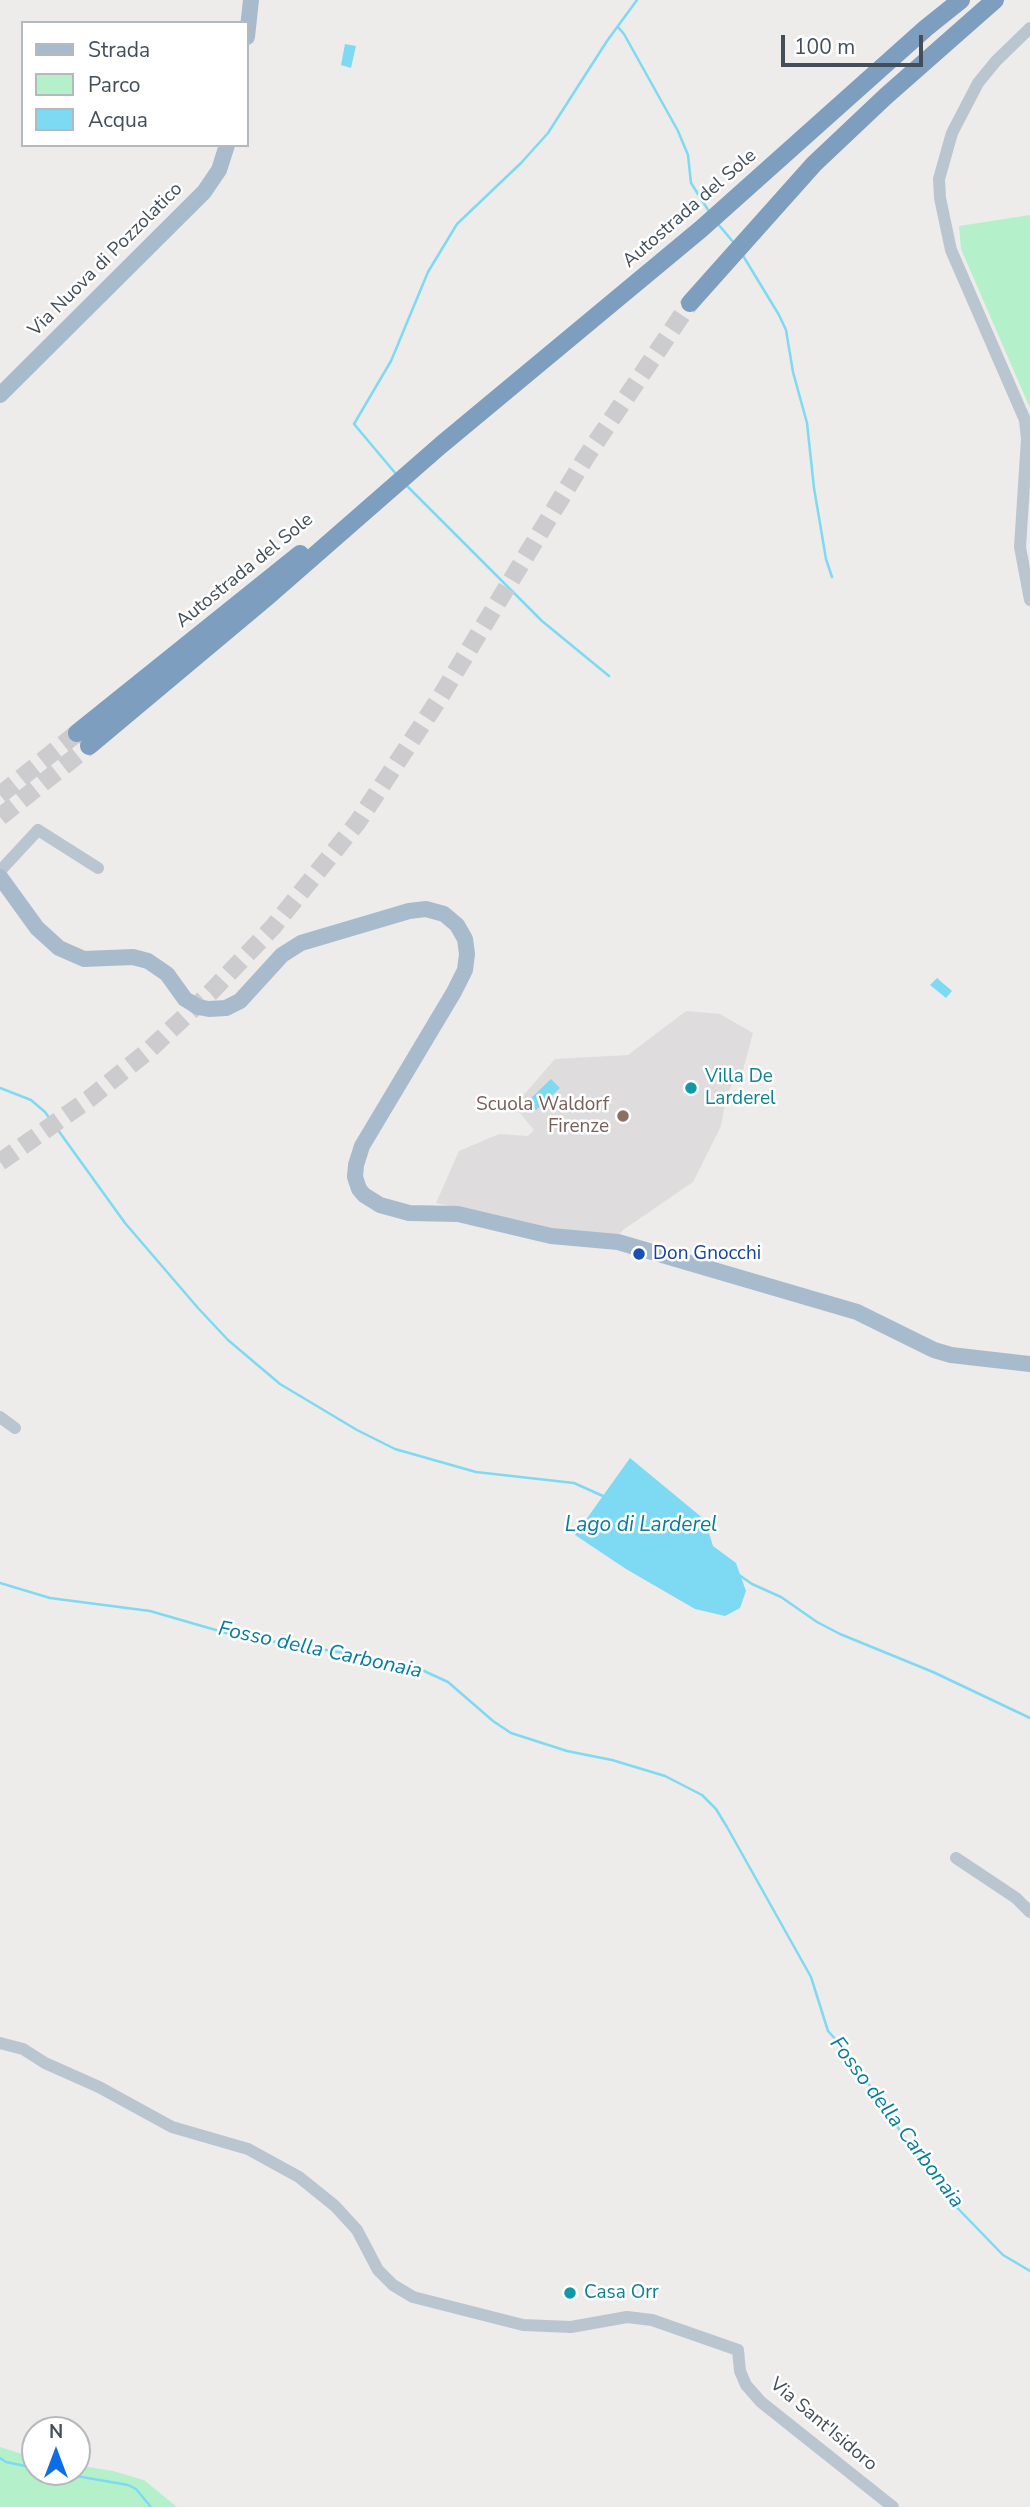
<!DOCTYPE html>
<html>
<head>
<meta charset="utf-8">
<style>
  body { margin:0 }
  #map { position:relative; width:1030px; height:2507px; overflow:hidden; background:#eeebeb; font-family:"Nunito Sans",sans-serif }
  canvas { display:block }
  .legend { position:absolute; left:21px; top:21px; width:228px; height:126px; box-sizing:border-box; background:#fff; border:2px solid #b3b9bd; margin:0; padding:9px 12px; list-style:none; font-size:21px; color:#424f5a }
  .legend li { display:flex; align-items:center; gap:14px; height:35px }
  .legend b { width:35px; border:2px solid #b3b9bd }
  .north { position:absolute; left:21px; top:2416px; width:70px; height:70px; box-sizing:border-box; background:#fff; border:2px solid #b3b9bd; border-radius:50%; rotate:0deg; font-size:19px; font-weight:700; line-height:28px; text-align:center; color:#424f5a }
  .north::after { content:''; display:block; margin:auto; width:24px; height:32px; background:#0c6de7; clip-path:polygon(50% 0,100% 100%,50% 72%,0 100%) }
  .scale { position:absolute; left:781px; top:35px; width:142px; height:32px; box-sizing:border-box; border:4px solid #424f5a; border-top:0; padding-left:9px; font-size:21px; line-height:24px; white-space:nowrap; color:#424f5a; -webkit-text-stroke:5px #fff; paint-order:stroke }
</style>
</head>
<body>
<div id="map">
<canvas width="1030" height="2507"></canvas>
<ul class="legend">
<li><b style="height:9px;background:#a8bbcd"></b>Strada</li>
<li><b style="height:19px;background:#b4f1cb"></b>Parco</li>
<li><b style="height:19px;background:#7ddaf2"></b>Acqua</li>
</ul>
<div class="north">N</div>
<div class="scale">100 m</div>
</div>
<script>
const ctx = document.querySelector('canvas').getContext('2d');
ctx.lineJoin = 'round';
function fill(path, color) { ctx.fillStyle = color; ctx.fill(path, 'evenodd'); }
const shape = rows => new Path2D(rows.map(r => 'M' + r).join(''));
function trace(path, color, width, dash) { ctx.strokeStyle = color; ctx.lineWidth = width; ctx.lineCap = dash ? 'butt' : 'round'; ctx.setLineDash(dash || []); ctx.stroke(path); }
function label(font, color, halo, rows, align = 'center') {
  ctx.font = font + ' "Nunito Sans",sans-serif'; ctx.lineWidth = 5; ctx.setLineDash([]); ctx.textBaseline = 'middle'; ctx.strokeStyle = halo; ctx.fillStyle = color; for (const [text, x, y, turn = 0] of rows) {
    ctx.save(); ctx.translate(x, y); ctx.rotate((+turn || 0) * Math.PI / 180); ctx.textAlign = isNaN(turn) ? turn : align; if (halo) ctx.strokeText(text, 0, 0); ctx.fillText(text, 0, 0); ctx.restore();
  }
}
fill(shape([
  [686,1011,720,1014,753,1033,743,1070,727,1093,721,1126,693,1182,623,1230,615,1239,571,1236,436,1203,459,1151,499,1134,528,1136,534,1130,514,1106,555,1059,628,1055]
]), '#dfdcdd');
fill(shape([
  [1030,215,1030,408,961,249,959,226],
  [0,2447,35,2458,35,2472,77,2472,77,2465,113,2471,144,2480,177,2507,0,2507]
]), '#b4f1cb');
fill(shape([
  [345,44,356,46,351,68,341,65],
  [937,978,952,991,946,998,930,985],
  [551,1079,560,1088,536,1110,528,1101],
  [630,1458,705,1520,713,1546,736,1563,746,1591,740,1608,725,1616,695,1609,626,1569,575,1535]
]), '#7ddaf2');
trace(shape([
  [618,27,624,34,678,131,688,155,691,183,710,213],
  [718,224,734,243],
  [742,254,779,315,786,330,793,372,807,423,814,488,826,559,832,577],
  [396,474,354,424,391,361,428,272,457,224,521,163,548,133,607,41,637,0],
  [405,484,542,621,609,676],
  [0,1088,31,1100,45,1112,125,1223,198,1308,228,1340,280,1384,357,1430,395,1449,476,1472,574,1483,603,1496],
  [739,1575,752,1584,781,1597,817,1622,840,1634,933,1672,1030,1718],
  [0,1583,50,1598,150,1611,233,1635,357,1655,422,1670,448,1682,493,1721,511,1733,567,1751,612,1760,665,1776,702,1795,716,1809,727,1827,811,1977,828,2031,847,2052,940,2190,1003,2255,1030,2271],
  [0,2458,6,2462,35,2468],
  [53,2472,128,2485,136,2489,151,2507]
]), '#7ddaf2', 2.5);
trace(shape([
  [0,795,77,733],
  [0,817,89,746],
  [0,1162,89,1099,148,1051,210,993,273,927,357,823,439,699,586,457,690,303]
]), '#ccccce', 18, [18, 9]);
trace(shape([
  [1030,28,996,61,978,83,952,133,939,179,940,198,951,250,1025,420,1027,439,1020,547,1030,600],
  [0,871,38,830,98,868],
  [0,1417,15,1428],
  [956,1858,1016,1898,1030,1912],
  [0,2043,23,2049,45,2063,99,2087,172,2127,248,2149,299,2177,335,2206,357,2230,378,2270,393,2285,413,2297,523,2325,571,2327,627,2317,652,2320,738,2350,740,2371,746,2385,761,2402,893,2507]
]), '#bac6cf', 12);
trace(shape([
  [247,37,251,0],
  [0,395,204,192,219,170,227,145],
  [0,877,37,928,59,948,84,959,133,957,148,961,167,974,185,999,198,1007,209,1009,226,1008,240,1001,282,955,301,943,409,911,426,909,444,914,457,925,465,939,467,954,465,970,454,992,362,1146,356,1165,355,1177,359,1189,364,1195,380,1205,409,1213,458,1214,551,1236,618,1242,857,1312,934,1350,951,1355,1030,1364]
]), '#a8bbcd', 16);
trace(shape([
  [690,303,814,164,886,96,995,0],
  [77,733,300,554],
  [89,746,267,597,441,445,701,229,926,28,961,0]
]), '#7e9ebf', 18);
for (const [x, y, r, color] of [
  [691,1088,7,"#0f9aa8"],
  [623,1116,7,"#8d6e63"],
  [639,1254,7,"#1a4fb4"],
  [570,2293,7,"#0f9aa8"]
]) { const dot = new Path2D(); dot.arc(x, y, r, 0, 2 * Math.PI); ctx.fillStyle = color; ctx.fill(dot); trace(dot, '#fff', 2.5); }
label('19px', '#424f5a', '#fff', [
  ["Autostrada del Sole",690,209,-41],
  ["Via Nuova di Pozzolatico",106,260,-45],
  ["Autostrada del Sole",245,571,-39],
  ["Via Sant'Isidoro",823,2425,40]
]);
label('19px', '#0d838f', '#fff', [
  ["Villa De",705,1077],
  ["Larderel",705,1099],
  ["Casa Orr",584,2293]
], 'left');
label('19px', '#785e54', '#fff', [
  ["Scuola Waldorf",609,1105],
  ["Firenze",609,1127]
], 'right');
label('19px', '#164399', '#fff', [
  ["Don Gnocchi",653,1254]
], 'left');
label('italic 21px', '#047e9d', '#fff', [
  ["Lago di Larderel",641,1526],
  ["Fosso della Carbonaia",320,1651,12],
  ["Fosso della Carbonaia",896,2123,53]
]);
</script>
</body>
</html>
